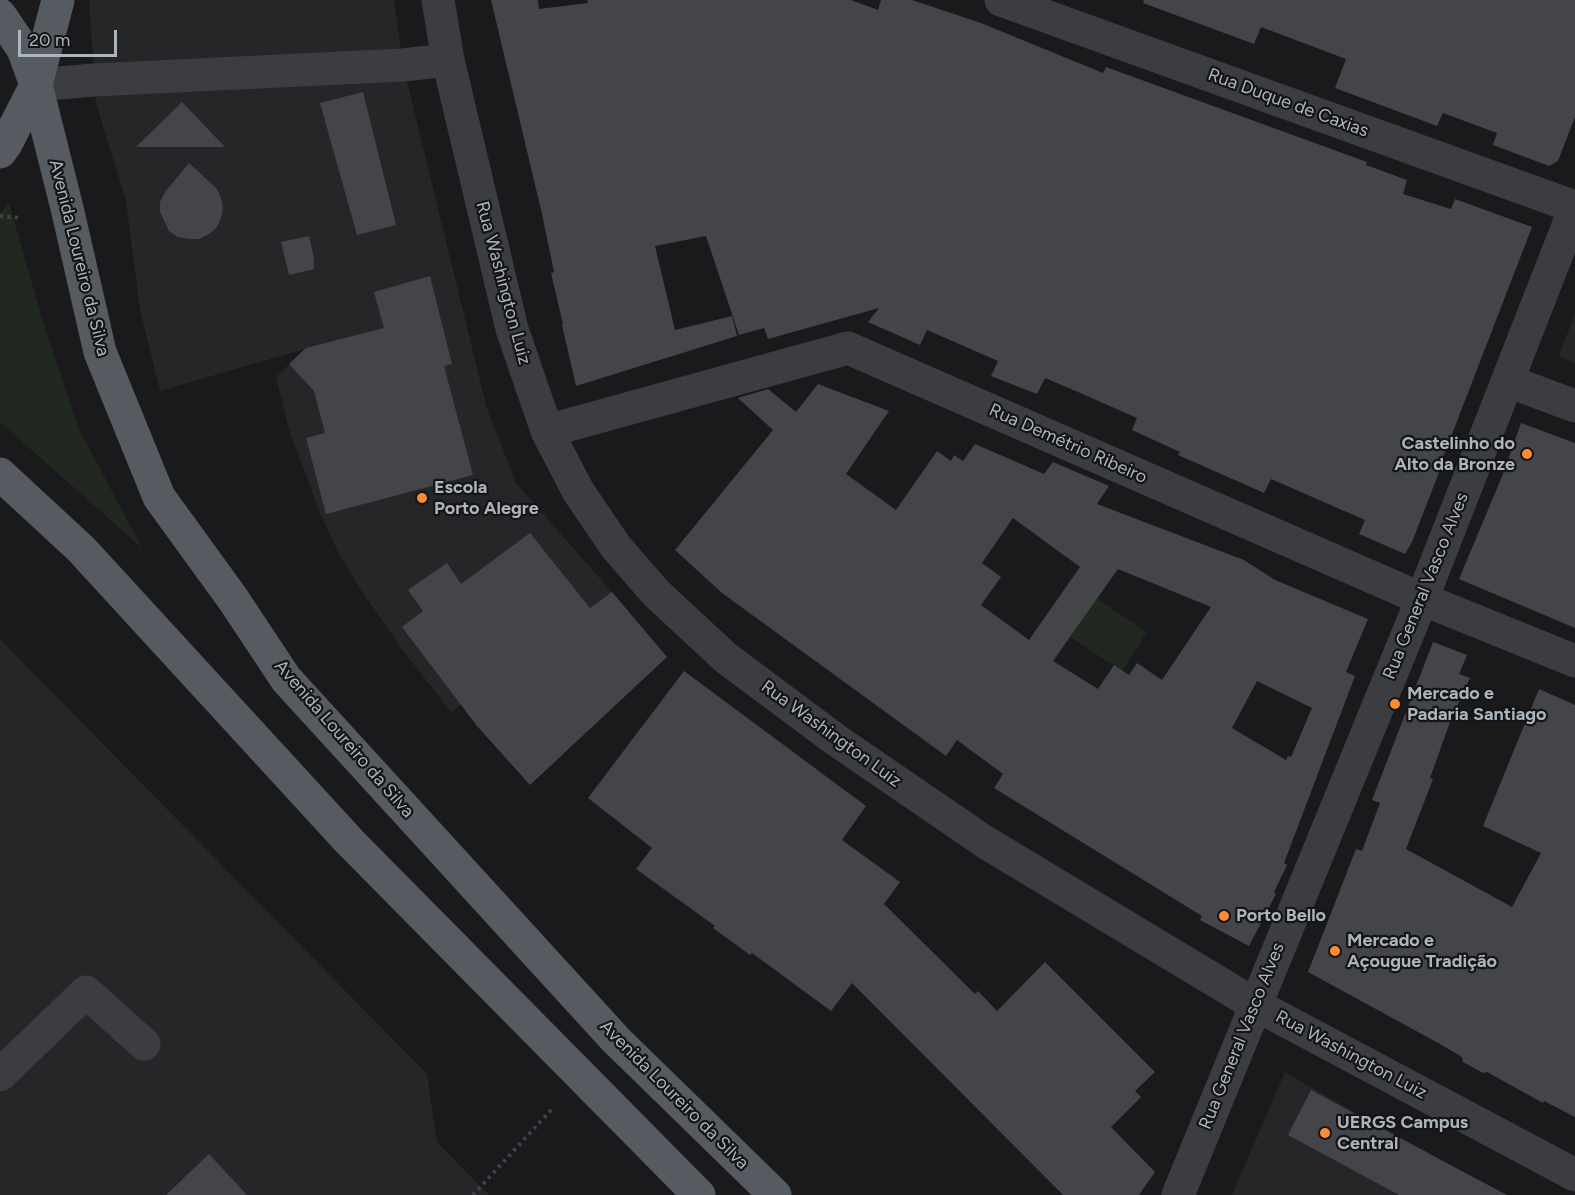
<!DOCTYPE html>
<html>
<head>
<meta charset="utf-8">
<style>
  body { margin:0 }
  #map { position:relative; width:1575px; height:1195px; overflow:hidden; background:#1a1a1c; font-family:Figtree,sans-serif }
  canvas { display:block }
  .scale { position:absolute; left:18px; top:30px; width:99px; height:27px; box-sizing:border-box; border:3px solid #acb4bc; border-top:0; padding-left:8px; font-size:18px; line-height:21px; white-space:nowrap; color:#acb4bc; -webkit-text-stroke:4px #151517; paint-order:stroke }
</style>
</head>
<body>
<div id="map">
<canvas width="1575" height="1195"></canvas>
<div class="scale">20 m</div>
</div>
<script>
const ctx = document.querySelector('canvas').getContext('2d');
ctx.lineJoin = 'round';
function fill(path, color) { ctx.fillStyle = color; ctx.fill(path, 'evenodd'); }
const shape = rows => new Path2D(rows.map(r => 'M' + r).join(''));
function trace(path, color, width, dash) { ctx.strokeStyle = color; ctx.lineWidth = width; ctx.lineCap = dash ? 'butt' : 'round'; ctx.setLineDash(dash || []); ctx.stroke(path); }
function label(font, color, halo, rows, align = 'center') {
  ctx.font = font + ' Figtree,sans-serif'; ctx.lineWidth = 4.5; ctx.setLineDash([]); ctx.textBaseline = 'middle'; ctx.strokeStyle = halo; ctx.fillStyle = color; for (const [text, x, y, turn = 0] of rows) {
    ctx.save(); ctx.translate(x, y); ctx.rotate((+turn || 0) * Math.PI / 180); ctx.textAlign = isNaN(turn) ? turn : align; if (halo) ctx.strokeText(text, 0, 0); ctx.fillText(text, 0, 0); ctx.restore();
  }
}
fill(shape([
  [89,0,394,0,403,65,487,409,516,483,612,592,451,712,405,653,360,589,338,552,320,513,289,430,276,377,305,349,160,391,140,310,126,201,96,103],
  [1575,313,1575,363,1559,356],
  [0,639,427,1074,437,1142,489,1195,0,1195],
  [1285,1072,1496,1195,1232,1195]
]), '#262629');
fill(shape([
  [9,203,43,322,79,429,142,548,0,422,0,213],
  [1097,599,1147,632,1122,671,1070,637]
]), '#20281f');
fill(shape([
  [491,0,538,0,539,9,588,3,587,0,851,0,878,10,881,0,912,0,981,23,1103,73,1106,67,1367,162,1366,165,1407,180,1403,194,1451,209,1455,199,1532,227,1454,429,1438,470,1440,470,1412,542,1405,554,1359,534,1365,520,1271,479,1264,493,1194,462,1178,455,1180,452,1132,430,1137,418,1078,392,1045,378,1037,394,991,376,998,361,927,330,920,345,868,322,879,308,768,339,764,328,739,335,706,236,655,246,675,330,732,316,737,336,576,386,562,325,563,324,551,273,554,272,542,214],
  [1144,0,1575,0,1575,117,1558,161,1549,166,1493,145,1497,133,1443,113,1437,126,1335,88,1346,59,1261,27,1254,44,1143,3],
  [363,92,396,225,357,235,320,103],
  [182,102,225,147,136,147],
  [189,163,217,189,221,198,223,208,221,218,217,227,209,234,199,239,189,239,178,237,169,231,160,212,160,202,165,192],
  [309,236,314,258,314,269,289,275,281,242],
  [430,276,452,364,444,366,473,475,326,514,306,438,325,433,314,391,289,364,306,348,384,328,374,292],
  [818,384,889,411,846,474,896,510,937,451,951,461,954,455,963,461,975,444,1044,474,1053,462,1109,486,1097,504,1244,560,1275,580,1368,619,1346,672,1355,676,1284,863,1287,865,1274,892,1276,894,1249,946,1200,920,1202,916,994,788,1003,774,957,740,946,756,722,593,675,550,773,430,738,398,768,389,796,412],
  [1013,518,1080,567,1029,640,981,605,1001,577,982,563],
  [1118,569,1211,607,1162,680,1137,663,1129,675,1114,665,1098,689,1053,661],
  [1257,681,1312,708,1291,757,1288,756,1286,760,1232,728],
  [1521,423,1575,443,1575,628,1459,579,1503,474],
  [530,533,590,608,612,592,667,657,530,785,477,726,402,627,423,611,408,590,447,563,461,584],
  [1433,642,1467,655,1459,674,1470,678,1450,722,1430,778,1433,779,1406,849,1512,907,1541,853,1483,826,1539,689,1575,705,1575,1117,1544,1101,1543,1103,1487,1072,1483,1073,1463,1062,1462,1057,1440,1044,1308,972,1356,849,1362,851,1380,803,1372,800],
  [684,671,866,806,842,840,900,882,884,904,975,994,978,991,997,1011,1045,962,1155,1072,1135,1091,1141,1097,1111,1127,1155,1172,1139,1195,1063,1195,852,983,831,1011,752,953,750,955,713,928,715,926,636,869,652,848,588,798],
  [1311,1090,1456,1168,1507,1195,1399,1195,1288,1135],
  [209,1154,247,1195,166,1195]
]), '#444549');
trace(shape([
  [0,216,22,218],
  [473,1195,552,1109]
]), '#404449', 4, [3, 4.5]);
trace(shape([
  [438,0,448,60,512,329,547,431,578,491,616,547,656,593,726,658,836,740,985,842,1254,1004,1575,1175],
  [1001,0,1575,207],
  [36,85,94,80,403,65,448,60],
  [1508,381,1575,406],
  [547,431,848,348,1422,599,1575,661],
  [0,1075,86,992,144,1044],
  [1178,1195,1422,599,1575,208]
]), '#3b3d41', 33);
trace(shape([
  [0,15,23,49,36,85,67,208,100,352,159,497,233,599,286,679,616,1040,775,1195],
  [0,152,6,144,36,85,58,0],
  [0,474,81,549,350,842,699,1195]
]), '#565b61', 33);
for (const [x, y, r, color] of [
  [1527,454,6,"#fa8c34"],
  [422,498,6,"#fa8c34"],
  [1395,704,6,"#fa8c34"],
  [1224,916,6,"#fa8c34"],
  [1335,951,6,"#fa8c34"],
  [1325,1133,6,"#fa8c34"]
]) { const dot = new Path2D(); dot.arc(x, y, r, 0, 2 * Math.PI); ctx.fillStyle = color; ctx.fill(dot); trace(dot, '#151517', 2); }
label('18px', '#acb4bc', '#151517', [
  ["Rua Duque de Caxias",1288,103,20],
  ["Avenida Loureiro da Silva",79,258,76],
  ["Rua Washington Luiz",503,283,75],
  ["Rua Demétrio Ribeiro",1068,444,24],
  ["Rua General Vasco Alves",1426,586,-68],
  ["Rua Washington Luiz",831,734,36],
  ["Avenida Loureiro da Silva",344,739,49],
  ["Rua General Vasco Alves",1242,1036,-68],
  ["Rua Washington Luiz",1351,1055,28],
  ["Avenida Loureiro da Silva",674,1095,45]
]);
label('bold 18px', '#acb4bc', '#151517', [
  ["Castelinho do",1515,444,"right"],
  ["Alto da Bronze",1515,465,"right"],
  ["Escola",434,488],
  ["Porto Alegre",434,509],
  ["Mercado e",1407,694],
  ["Padaria Santiago",1407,715],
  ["Porto Bello",1236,916],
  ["Mercado e",1347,941],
  ["Açougue Tradição",1347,962],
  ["UERGS Campus",1337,1123],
  ["Central",1337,1144]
], 'left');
</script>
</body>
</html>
